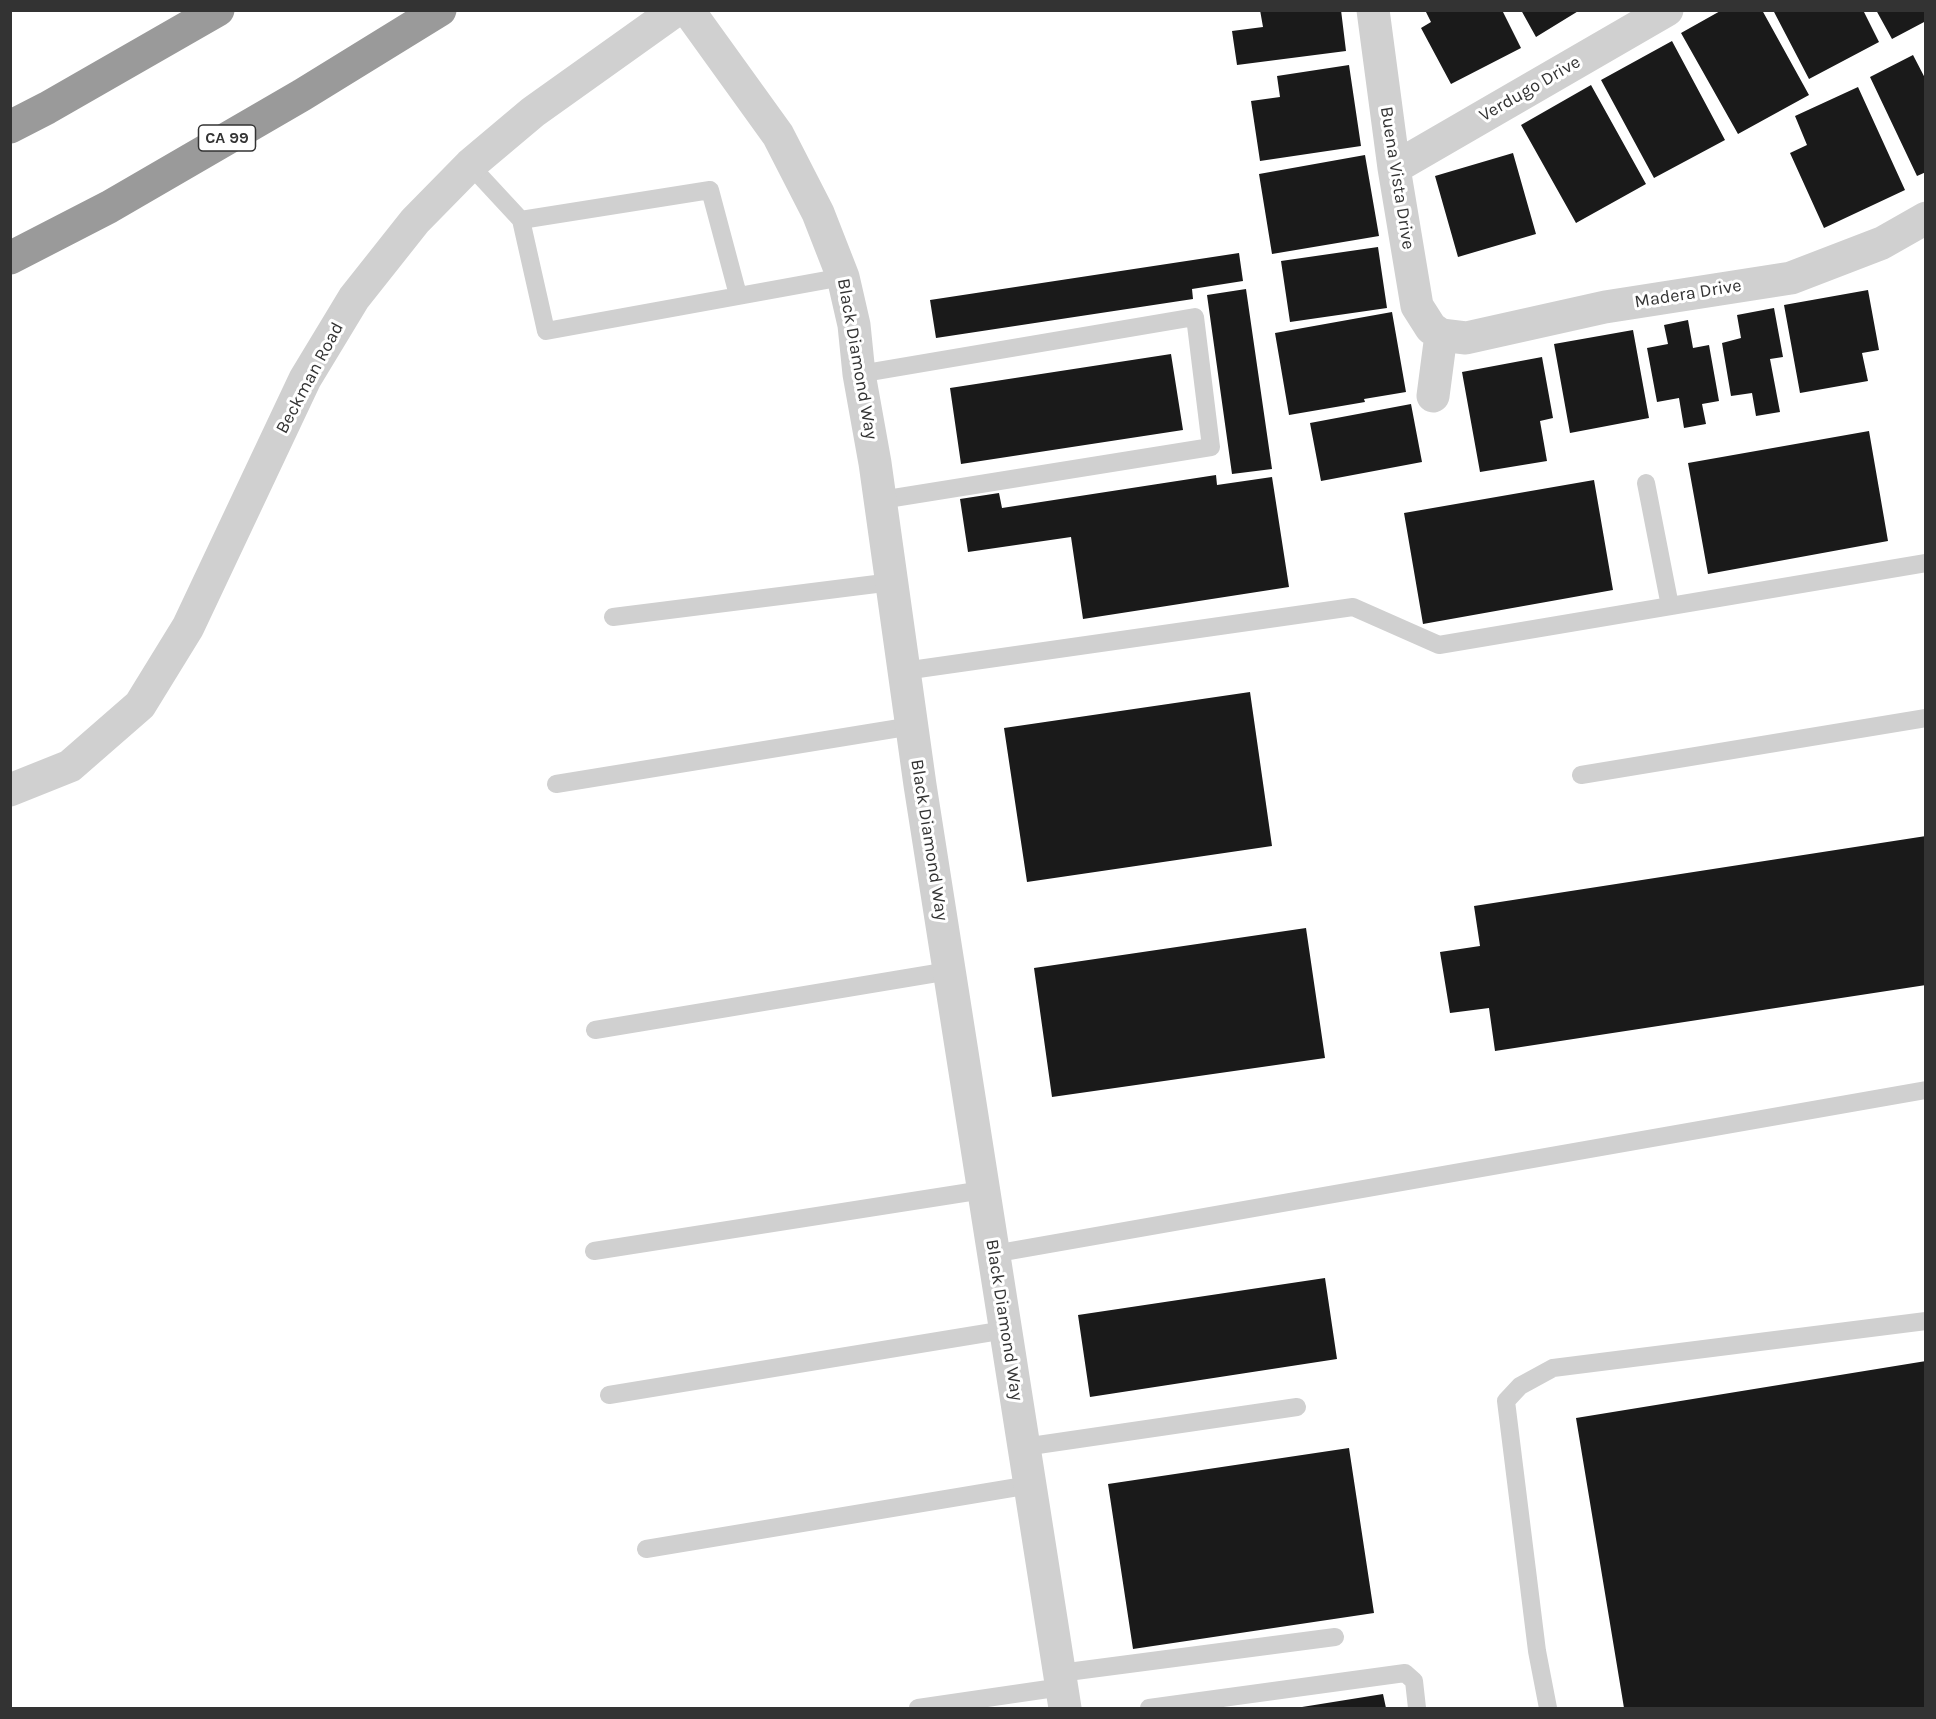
<!DOCTYPE html>
<html>
<head>
<meta charset="utf-8">
<style>
  body { margin:0 }
  #map { position:relative; width:1936px; height:1719px; overflow:hidden; background:#fff; font-family:Karla,sans-serif }
  canvas { display:block }
  .frame { position:absolute; inset:0; border:12px solid #333; pointer-events:none }
</style>
</head>
<body>
<div id="map">
<canvas width="1936" height="1719"></canvas>
<div class="frame"></div>
</div>
<script>
const ctx = document.querySelector('canvas').getContext('2d');
ctx.lineJoin = 'round';
function fill(path, color) { ctx.fillStyle = color; ctx.fill(path, 'evenodd'); }
const shape = rows => new Path2D(rows.map(r => 'M' + r).join(''));
function trace(path, color, width, dash) { ctx.strokeStyle = color; ctx.lineWidth = width; ctx.lineCap = dash ? 'butt' : 'round'; ctx.setLineDash(dash || []); ctx.stroke(path); }
function label(font, color, halo, rows, align = 'center') {
  ctx.font = font + ' Karla,sans-serif'; ctx.lineWidth = 6; ctx.setLineDash([]); ctx.textBaseline = 'middle'; ctx.strokeStyle = halo; ctx.fillStyle = color; for (const [text, x, y, turn = 0] of rows) {
    ctx.save(); ctx.translate(x, y); ctx.rotate((+turn || 0) * Math.PI / 180); ctx.textAlign = isNaN(turn) ? turn : align; if (halo) ctx.strokeText(text, 0, 0); ctx.fillText(text, 0, 0); ctx.restore();
  }
}
fill(shape([
  [1260,10,1341,10,1346,51,1237,65,1232,31,1263,27],
  [1425,10,1502,10,1521,48,1451,84,1421,28,1431,22],
  [1521,10,1580,10,1536,37],
  [1722,10,1762,10,1809,95,1738,134,1681,33],
  [1773,10,1863,10,1879,42,1809,79],
  [1876,10,1926,10,1926,21,1892,39],
  [1672,41,1725,140,1654,178,1601,80],
  [1913,55,1926,80,1926,172,1917,176,1870,77],
  [1349,65,1361,146,1260,161,1251,101,1280,97,1277,76],
  [1591,85,1646,184,1576,223,1521,125],
  [1858,87,1905,190,1824,228,1790,153,1807,145,1795,116],
  [1513,153,1536,234,1458,257,1435,176],
  [1365,155,1379,236,1272,254,1259,174],
  [1378,247,1387,308,1290,322,1281,261],
  [1239,253,1243,281,1192,289,1193,299,936,338,930,300],
  [1246,289,1272,469,1232,474,1207,295],
  [1868,290,1879,350,1862,353,1868,381,1800,393,1784,305],
  [1774,308,1783,357,1770,359,1780,412,1756,416,1752,393,1731,396,1722,343,1741,338,1737,315],
  [1392,312,1406,392,1364,399,1365,402,1289,415,1275,333],
  [1688,320,1693,348,1709,345,1719,401,1702,404,1706,424,1684,428,1679,398,1657,402,1647,348,1668,344,1664,325],
  [1633,330,1649,418,1570,433,1554,344],
  [1171,354,1183,430,961,464,950,388],
  [1542,357,1553,418,1540,421,1547,461,1480,472,1462,372],
  [1411,404,1422,462,1321,481,1310,423],
  [1869,431,1888,541,1708,574,1688,463],
  [1216,475,1217,485,1272,477,1289,587,1083,619,1071,537,968,552,960,499,999,493,1002,508],
  [1594,480,1613,590,1423,624,1404,513],
  [1250,692,1272,846,1027,882,1004,728],
  [1926,836,1926,985,1495,1051,1489,1008,1450,1013,1440,952,1480,946,1474,906],
  [1306,928,1325,1058,1052,1097,1034,968],
  [1325,1278,1337,1359,1090,1397,1078,1315],
  [1926,1361,1926,1708,1624,1708,1576,1418],
  [1349,1448,1374,1613,1133,1649,1108,1484],
  [1383,1694,1386,1708,1302,1708,1302,1707]
]), '#1a1a1a');
trace(shape([
  [470,165,521,220,546,331,843,277],
  [521,220,710,190,738,295],
  [859,374,1195,317,1211,447,881,500],
  [1646,483,1670,606],
  [613,617,892,582],
  [904,671,1353,607,1439,645,1926,563],
  [1581,775,1926,718],
  [556,784,912,726],
  [595,1030,949,971],
  [594,1251,983,1190],
  [993,1254,1926,1090],
  [609,1395,1005,1330],
  [1024,1447,1297,1407],
  [646,1549,1030,1485],
  [1060,1673,1335,1637],
  [918,1708,1062,1687],
  [1149,1708,1405,1673,1414,1681,1417,1708],
  [1548,1708,1537,1651,1506,1401,1520,1386,1553,1368,1926,1321]
]), '#d0d0d0', 18);
trace(shape([
  [688,10,778,135,818,213,843,277,854,325,859,374,875,463,920,785,1065,1708],
  [1373,10,1394,168,1417,306,1431,328,1441,335],
  [1394,168,1667,10],
  [1441,335,1466,338,1605,307,1791,278,1882,243,1926,218],
  [1433,396,1441,335]
]), '#d0d0d0', 33);
trace(shape([
  [10,790,70,766,140,705,188,627,305,379,354,298,415,221,470,165,533,112,676,10]
]), '#d0d0d0', 33);
trace(shape([
  [10,127,47,108,218,10],
  [10,258,109,207,302,95,440,10]
]), '#9a9a9a', 33);
for (const [x, y, w] of [
  [227,138,57]
]) { const box = new Path2D(); box.roundRect(x - w / 2, y - 13, w, 26, 4.5); ctx.fillStyle = '#fff'; ctx.fill(box); trace(box, '#333', 1.5); }
label('bold 16px', '#333', null, [
  ["CA 99",227,138]
]);
label('18px', '#333', '#fff', [
  ["Verdugo Drive",1530,89,-30],
  ["Buena Vista Drive",1397,178,81],
  ["Madera Drive",1688,294,-9],
  ["Black Diamond Way",857,359,80],
  ["Beckman Road",310,378,-62],
  ["Black Diamond Way",929,840,81],
  ["Black Diamond Way",1004,1320,81]
]);
</script>
</body>
</html>
